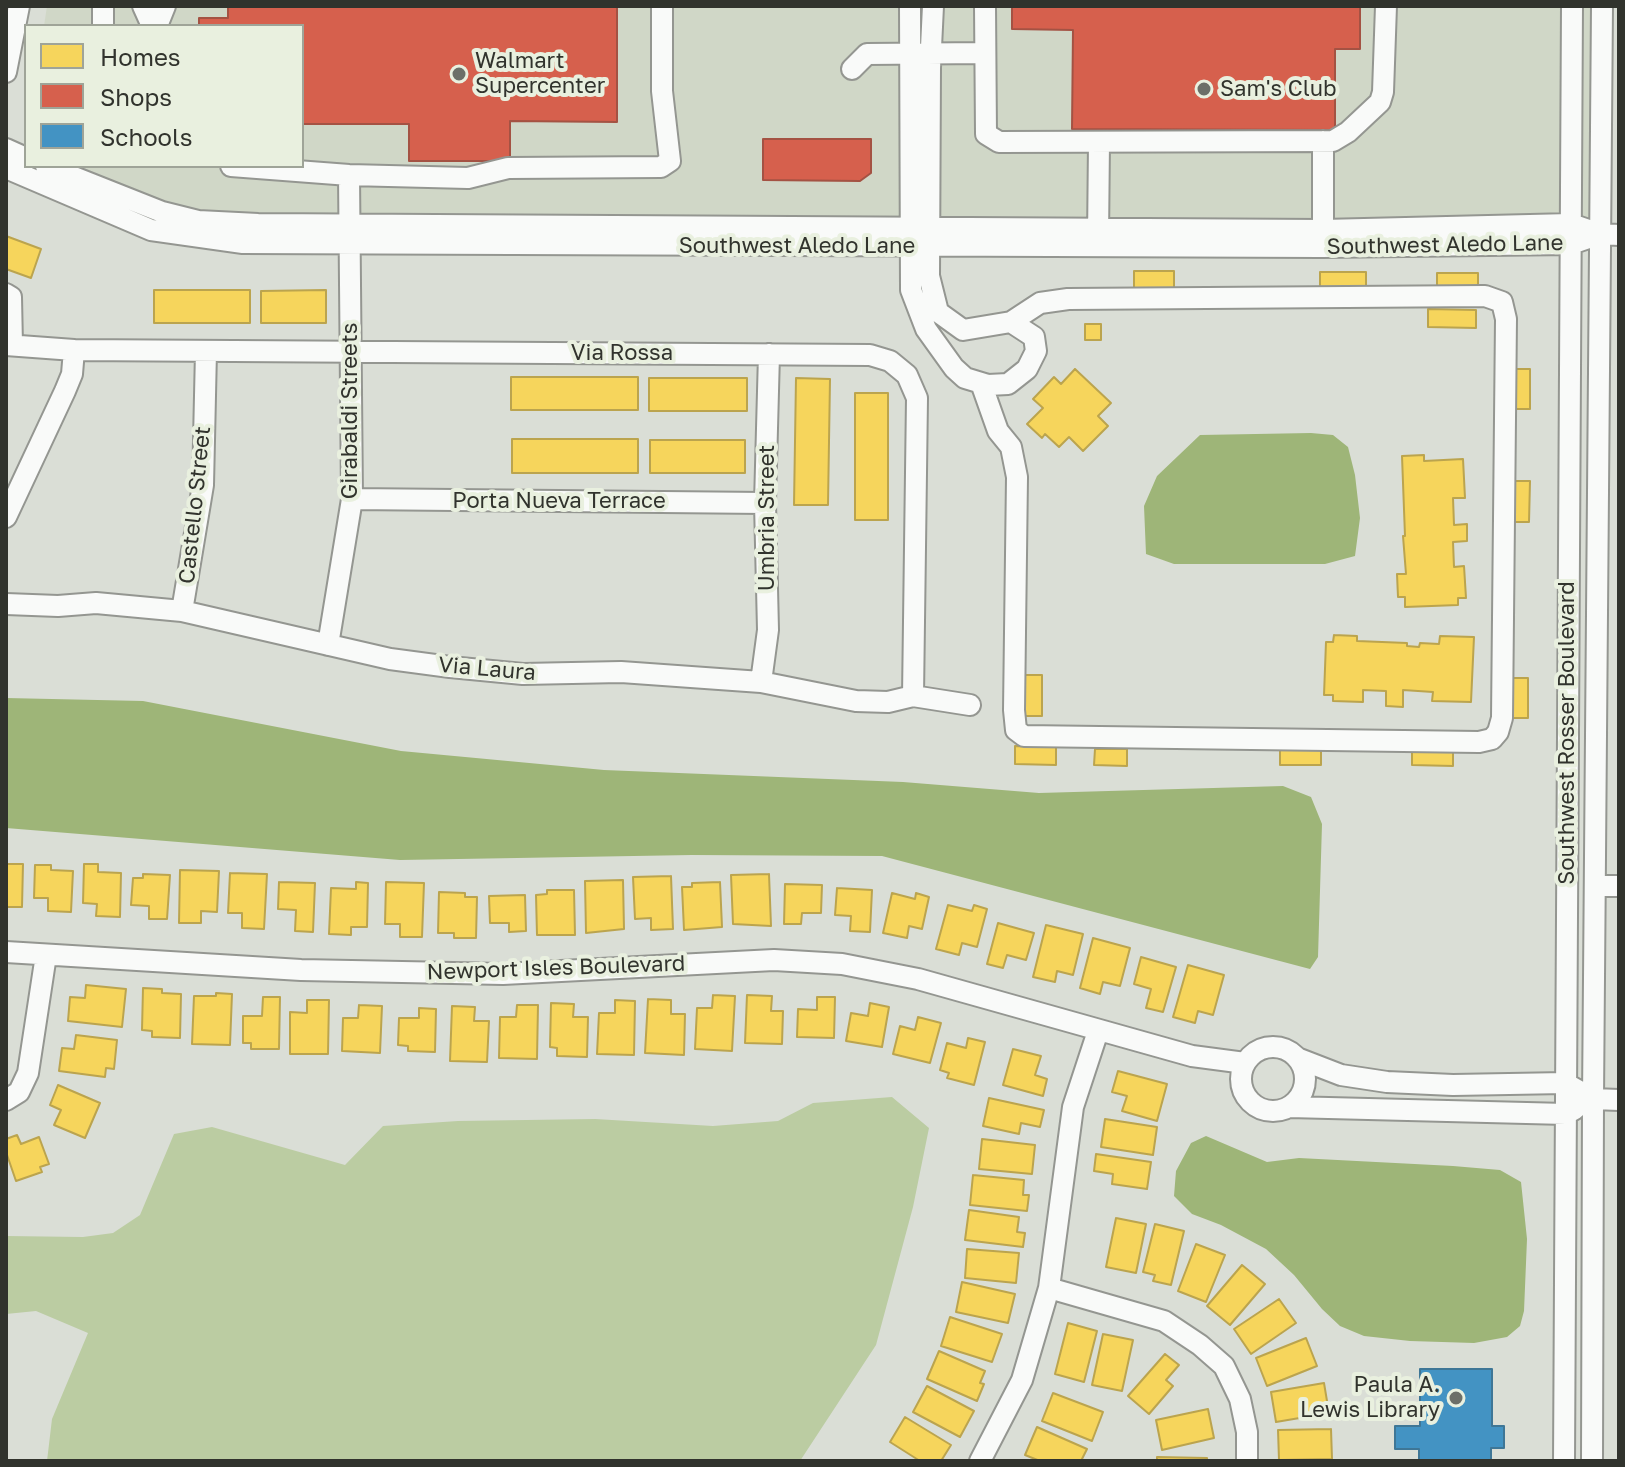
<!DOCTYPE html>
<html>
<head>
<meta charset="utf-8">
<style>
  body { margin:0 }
  #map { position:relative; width:1625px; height:1467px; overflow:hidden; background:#daded6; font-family:"Golos Text",sans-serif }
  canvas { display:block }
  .frame { position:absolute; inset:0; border:8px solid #31332d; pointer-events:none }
  .legend { position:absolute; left:24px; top:24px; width:280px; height:144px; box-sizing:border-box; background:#e9f0df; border:2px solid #9fa498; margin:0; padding:10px 14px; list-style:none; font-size:24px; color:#31332d }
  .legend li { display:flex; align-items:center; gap:16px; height:40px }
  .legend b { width:40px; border:2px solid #9fa498 }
</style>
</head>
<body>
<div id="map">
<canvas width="1625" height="1467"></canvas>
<div class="frame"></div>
<ul class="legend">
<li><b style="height:22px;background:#f6d55c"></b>Homes</li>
<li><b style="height:22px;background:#d6604d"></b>Shops</li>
<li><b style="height:22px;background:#4393c3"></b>Schools</li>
</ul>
</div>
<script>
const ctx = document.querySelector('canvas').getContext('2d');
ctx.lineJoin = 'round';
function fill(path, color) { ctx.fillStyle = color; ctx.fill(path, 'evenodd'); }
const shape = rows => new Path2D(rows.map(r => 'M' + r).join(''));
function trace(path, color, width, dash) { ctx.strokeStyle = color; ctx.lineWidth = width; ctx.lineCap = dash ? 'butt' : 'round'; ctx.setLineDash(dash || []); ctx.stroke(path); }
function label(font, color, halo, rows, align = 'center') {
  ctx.font = font + ' "Golos Text",sans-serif'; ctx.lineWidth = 8; ctx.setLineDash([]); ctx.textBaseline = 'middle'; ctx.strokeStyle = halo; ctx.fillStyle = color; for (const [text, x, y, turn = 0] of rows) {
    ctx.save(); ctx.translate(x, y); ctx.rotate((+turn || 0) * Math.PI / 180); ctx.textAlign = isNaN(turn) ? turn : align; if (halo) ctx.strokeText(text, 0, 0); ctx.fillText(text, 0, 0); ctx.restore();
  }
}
fill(shape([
  [47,6,902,6,901,218,258,215,199,212,165,204,68,166,302,166,302,26,44,26],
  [941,6,1564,6,1563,215,1322,222,936,218],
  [1580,6,1594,6,1592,222,1579,217]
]), '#d0d7c7');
fill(shape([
  [892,1097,929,1128,913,1207,876,1345,800,1461,47,1461,52,1419,88,1333,36,1311,6,1314,6,1236,83,1237,113,1233,140,1215,174,1134,212,1127,345,1165,383,1126,458,1121,595,1119,713,1126,778,1121,813,1103]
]), '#bbcca2');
fill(shape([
  [1311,433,1333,435,1348,447,1355,475,1360,518,1355,556,1325,564,1174,564,1146,554,1144,506,1157,476,1200,435],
  [6,698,143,701,401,751,604,770,903,782,1039,793,1283,786,1311,797,1322,824,1318,957,1310,969,882,856,692,855,400,860,6,828],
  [1206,1136,1267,1162,1299,1158,1453,1166,1500,1170,1521,1182,1527,1239,1524,1311,1520,1326,1507,1337,1474,1343,1410,1341,1364,1336,1340,1326,1322,1309,1294,1275,1266,1249,1221,1225,1192,1214,1174,1196,1176,1171,1191,1143]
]), '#9eb578');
const homes = shape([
  [6,236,41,249,31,278,6,269,6,236],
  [1134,271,1174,271,1174,288,1134,288,1134,271],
  [1320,272,1366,272,1366,289,1320,289,1320,272],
  [1437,273,1478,273,1478,291,1437,290,1437,273],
  [154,290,250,290,250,323,154,323,154,290],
  [326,290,326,323,261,323,261,291,326,290],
  [1428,309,1476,310,1476,328,1428,327,1428,309],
  [1085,324,1101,324,1101,340,1085,340,1085,324],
  [1075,369,1111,403,1098,416,1108,426,1083,451,1069,437,1059,447,1045,434,1042,438,1027,424,1043,408,1033,399,1054,377,1061,384,1075,369],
  [1513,369,1530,369,1530,409,1513,409,1513,369],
  [511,377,638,377,638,410,511,410,511,377],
  [649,378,747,378,747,411,649,411,649,378],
  [796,378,830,379,828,505,794,505,796,378],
  [855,393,888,393,888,520,855,520,855,393],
  [512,439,638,439,638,473,512,473,512,439],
  [650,440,745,440,745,473,650,473,650,440],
  [1424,455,1424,461,1463,459,1465,498,1453,498,1454,525,1467,524,1467,541,1453,542,1454,567,1464,566,1466,598,1458,598,1458,605,1405,607,1405,597,1398,597,1397,574,1406,574,1403,536,1405,536,1402,456,1424,455],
  [1513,481,1530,481,1529,522,1513,522,1513,481],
  [1334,635,1357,636,1357,641,1407,643,1407,646,1419,647,1420,643,1439,644,1440,636,1474,637,1471,702,1432,701,1433,692,1403,690,1403,707,1386,706,1386,691,1363,690,1363,702,1333,701,1333,695,1324,695,1326,642,1333,642,1334,635],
  [1025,675,1042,675,1042,716,1025,716,1025,675],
  [1511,678,1528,678,1528,718,1512,718,1511,678],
  [1015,746,1056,747,1056,765,1015,764,1015,746],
  [1280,748,1321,748,1321,765,1280,765,1280,748],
  [1412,748,1453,749,1453,766,1412,765,1412,748],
  [1095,749,1127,749,1127,766,1094,765,1095,749],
  [6,864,23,864,22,907,6,907,6,864],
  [84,864,98,864,98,872,121,873,120,917,96,916,97,904,83,903,84,864],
  [35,865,51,865,51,870,73,871,71,912,48,911,48,898,34,898,35,865],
  [180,870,219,871,217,912,201,911,201,923,179,923,180,870],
  [230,873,267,874,264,929,242,928,242,913,228,913,230,873],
  [143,874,170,875,167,919,149,919,149,906,131,905,133,878,143,878,143,874],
  [769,874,771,926,733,924,731,875,769,874],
  [671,876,673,929,651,930,651,918,635,919,633,877,671,876],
  [623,880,624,929,586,933,585,881,623,880],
  [279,882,315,883,313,932,295,931,296,910,278,909,279,882],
  [356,882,368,883,367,927,351,927,351,935,329,934,331,888,356,889,356,882],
  [386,882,424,883,422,937,400,937,400,924,385,924,386,882],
  [720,882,722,927,684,930,682,887,692,887,692,883,720,882],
  [785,884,822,885,821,913,802,913,801,924,784,924,785,884],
  [837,888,872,890,870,932,850,931,851,916,835,915,837,888],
  [547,890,574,890,575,935,537,935,536,895,547,894,547,890],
  [439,892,465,893,465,897,477,897,476,938,454,938,454,933,438,933,439,892],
  [892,893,915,899,916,893,929,897,922,929,909,926,907,938,883,933,892,893],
  [525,895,526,931,509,932,509,923,490,923,489,896,525,895],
  [948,905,972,911,974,905,987,909,977,947,962,943,959,955,936,949,948,905],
  [998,923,1034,933,1026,960,1007,955,1003,968,987,964,998,923],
  [1046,925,1083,934,1073,975,1057,971,1055,982,1033,977,1046,925],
  [1093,938,1130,948,1120,986,1103,982,1100,994,1080,988,1093,938],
  [1141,957,1176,967,1163,1012,1146,1008,1151,989,1134,984,1141,957],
  [1188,965,1224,975,1213,1015,1198,1011,1195,1023,1173,1017,1188,965],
  [86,985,126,989,122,1027,68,1021,70,997,85,998,86,985],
  [143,988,162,989,162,993,181,994,180,1038,152,1037,152,1031,142,1030,143,988],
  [216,993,232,994,230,1045,192,1044,194,996,216,996,216,993],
  [713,995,735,996,732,1051,695,1049,697,1008,712,1008,713,995],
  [747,995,772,996,771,1011,783,1011,782,1044,745,1043,747,995],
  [263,997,280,997,279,1049,251,1049,251,1043,243,1043,243,1016,262,1016,263,997],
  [817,997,835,997,834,1038,797,1037,798,1009,817,1010,817,997],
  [648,999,671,1000,671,1014,685,1014,684,1055,645,1053,648,999],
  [307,1000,329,1000,328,1054,290,1054,290,1012,307,1013,307,1000],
  [615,1000,635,1001,634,1055,597,1054,599,1013,615,1013,615,1000],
  [551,1003,574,1004,573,1017,588,1017,587,1057,557,1056,557,1048,550,1047,551,1003],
  [870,1003,889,1007,882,1047,846,1041,851,1013,868,1016,870,1003],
  [359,1005,382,1006,380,1053,342,1051,343,1018,358,1018,359,1005],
  [517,1005,538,1005,537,1059,499,1058,500,1017,516,1017,517,1005],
  [452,1006,475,1007,474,1021,489,1021,487,1062,450,1061,452,1006],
  [419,1008,436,1009,435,1052,408,1051,408,1046,398,1045,399,1018,419,1018,419,1008],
  [918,1017,941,1023,930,1063,893,1054,900,1026,915,1030,918,1017],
  [76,1035,117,1040,114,1069,106,1068,105,1077,59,1071,62,1048,74,1049,76,1035],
  [968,1038,985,1042,974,1085,947,1078,949,1073,940,1070,947,1043,966,1048,968,1038],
  [1013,1049,1041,1056,1035,1075,1047,1079,1043,1096,1003,1085,1013,1049],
  [1118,1071,1167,1084,1157,1121,1122,1111,1127,1096,1112,1092,1118,1071],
  [58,1085,100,1103,85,1138,54,1125,61,1110,50,1105,58,1085],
  [989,1098,1044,1110,1040,1127,1021,1123,1019,1134,983,1126,989,1098],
  [1105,1119,1157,1127,1153,1155,1101,1147,1105,1119],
  [17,1135,21,1144,39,1137,49,1164,40,1167,42,1172,16,1181,6,1152,6,1139,17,1135],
  [982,1139,1035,1145,1032,1174,979,1169,982,1139],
  [1096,1154,1151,1162,1147,1189,1112,1184,1113,1174,1094,1171,1096,1154],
  [973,1175,1024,1180,1023,1195,1029,1195,1027,1211,970,1205,973,1175],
  [969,1210,1019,1217,1017,1232,1025,1233,1023,1247,965,1240,969,1210],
  [1116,1218,1146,1224,1136,1273,1106,1267,1116,1218],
  [1155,1224,1184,1231,1171,1285,1153,1281,1155,1275,1143,1272,1155,1224],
  [1196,1244,1225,1255,1206,1302,1178,1291,1196,1244],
  [967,1249,1019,1253,1016,1283,965,1278,967,1249],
  [1242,1265,1265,1284,1230,1325,1207,1306,1242,1265],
  [962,1282,1015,1294,1008,1323,956,1312,962,1282],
  [1279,1299,1296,1323,1251,1354,1234,1329,1279,1299],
  [950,1317,1002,1334,992,1362,941,1346,950,1317],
  [1068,1323,1097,1331,1084,1382,1055,1374,1068,1323],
  [1103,1334,1133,1340,1122,1391,1092,1385,1103,1334],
  [1306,1338,1317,1366,1267,1386,1256,1358,1306,1338],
  [939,1351,985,1371,980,1383,984,1384,977,1401,927,1379,939,1351],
  [1165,1354,1179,1365,1166,1380,1173,1386,1149,1414,1128,1396,1165,1354],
  [1324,1383,1329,1413,1276,1422,1271,1392,1324,1383],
  [927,1386,974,1411,960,1437,913,1412,927,1386],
  [1053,1393,1103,1412,1092,1441,1042,1421,1053,1393],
  [1208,1409,1214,1438,1162,1450,1156,1420,1208,1409],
  [905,1417,951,1445,941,1461,920,1461,890,1442,905,1417],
  [1037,1427,1087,1449,1081,1461,1040,1461,1025,1455,1037,1427],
  [1331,1429,1332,1459,1279,1460,1278,1430,1331,1429],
  [1157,1457,1207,1458,1207,1461,1157,1461,1157,1457]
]);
fill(homes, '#f6d55c');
trace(homes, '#bba44e', 2);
const shops = shape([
  [228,6,617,6,617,122,510,121,510,161,409,161,409,124,302,124,302,26,199,26,199,18,228,18,228,6],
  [1012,6,1360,6,1360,49,1335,49,1335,130,1072,129,1073,30,1012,29,1012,6],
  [763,139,871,139,871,173,860,181,763,180,763,139]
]);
fill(shops, '#d6604d');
trace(shops, '#a45243', 2);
const schools = shape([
  [1420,1369,1492,1369,1492,1426,1504,1426,1504,1448,1491,1448,1491,1461,1419,1461,1419,1449,1395,1449,1395,1426,1420,1426,1420,1369]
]);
fill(schools, '#4393c3');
trace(schools, '#3e7696', 2);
const minor = shape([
  [103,6,103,26],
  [143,6,152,26],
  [910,6,911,290,926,329,954,368,965,378,988,385,1008,384,1027,369,1036,351,1034,337,1011,322,963,330,938,312,929,276,930,68,933,6],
  [985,6,986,134,999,142,1333,141,1348,132,1380,102,1383,92,1386,6],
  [157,26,165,6],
  [852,69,867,54,985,53],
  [6,72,19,6],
  [6,149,26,158],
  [46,166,162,212,198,221,258,224,1323,230,1571,224,1600,234,1619,235],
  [231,166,349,175,468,178,508,168,661,167,670,161,662,91,662,6],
  [6,168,151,230,243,243,1322,247,1571,244,1600,234],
  [1098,239,1099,142],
  [1323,241,1323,141],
  [6,294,11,297,12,345],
  [6,345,74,350,870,355,890,361,907,375,917,398,913,696],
  [981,383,998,431,1011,447,1017,477,1014,710,1016,730,1024,736,1479,742,1492,739,1498,732,1502,718,1506,319,1502,302,1485,296,1068,299,1040,303,1011,322],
  [352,499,765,503],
  [6,517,65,391,72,374,74,350],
  [6,604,58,606,96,603,182,611,390,659,450,667,523,674,621,672,761,682,856,701,888,702,913,696,970,705],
  [182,611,203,485,206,351],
  [328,645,352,499,349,175],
  [761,682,768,630,765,503,769,354],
  [1595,886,1619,886],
  [6,952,301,970,503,974,774,960,842,964,918,979,1192,1056,1245,1063],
  '1241 1079a32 32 0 1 1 64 0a32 32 0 1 1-64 0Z',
  [1297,1058,1341,1075,1387,1082,1453,1085,1565,1083,1593,1099,1619,1100],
  [6,1100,19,1092,28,1073,46,955],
  [1289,1107,1566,1114,1575,1109],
  [1049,1288,1164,1321,1200,1345,1224,1366,1240,1399,1247,1432,1247,1461],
  [980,1461,1022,1380,1049,1288,1073,1107,1098,1031],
  [1564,1461,1572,6],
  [1592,1461,1593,1099,1602,6]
]);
trace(minor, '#949691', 24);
trace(minor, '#f9faf9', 20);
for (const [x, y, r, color] of [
  [459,74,8,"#6c6f68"],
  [1204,89,8,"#6c6f68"],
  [1456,1398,8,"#6c6f68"]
]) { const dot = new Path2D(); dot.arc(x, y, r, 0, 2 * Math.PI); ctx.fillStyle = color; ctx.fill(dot); trace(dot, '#e9f0df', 3); }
label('22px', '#31332d', '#e9f0df', [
  ["Walmart",475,61],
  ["Supercenter",475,86],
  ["Sam's Club",1220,89],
  ["Paula A.",1440,1385,"right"],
  ["Lewis Library",1440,1410,"right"]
], 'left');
label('22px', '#31332d', '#e9f0df', [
  ["Southwest Aledo Lane",1445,245,-1],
  ["Southwest Aledo Lane",797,246],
  ["Via Rossa",622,353],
  ["Girabaldi Streets",350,411,-90],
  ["Porta Nueva Terrace",559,501],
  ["Castello Street",195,505,-84],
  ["Umbria Street",767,518,-90],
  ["Via Laura",487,669,5],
  ["Southwest Rosser Boulevard",1567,733,-90],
  ["Newport Isles Boulevard",556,968,-2]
]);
</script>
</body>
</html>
